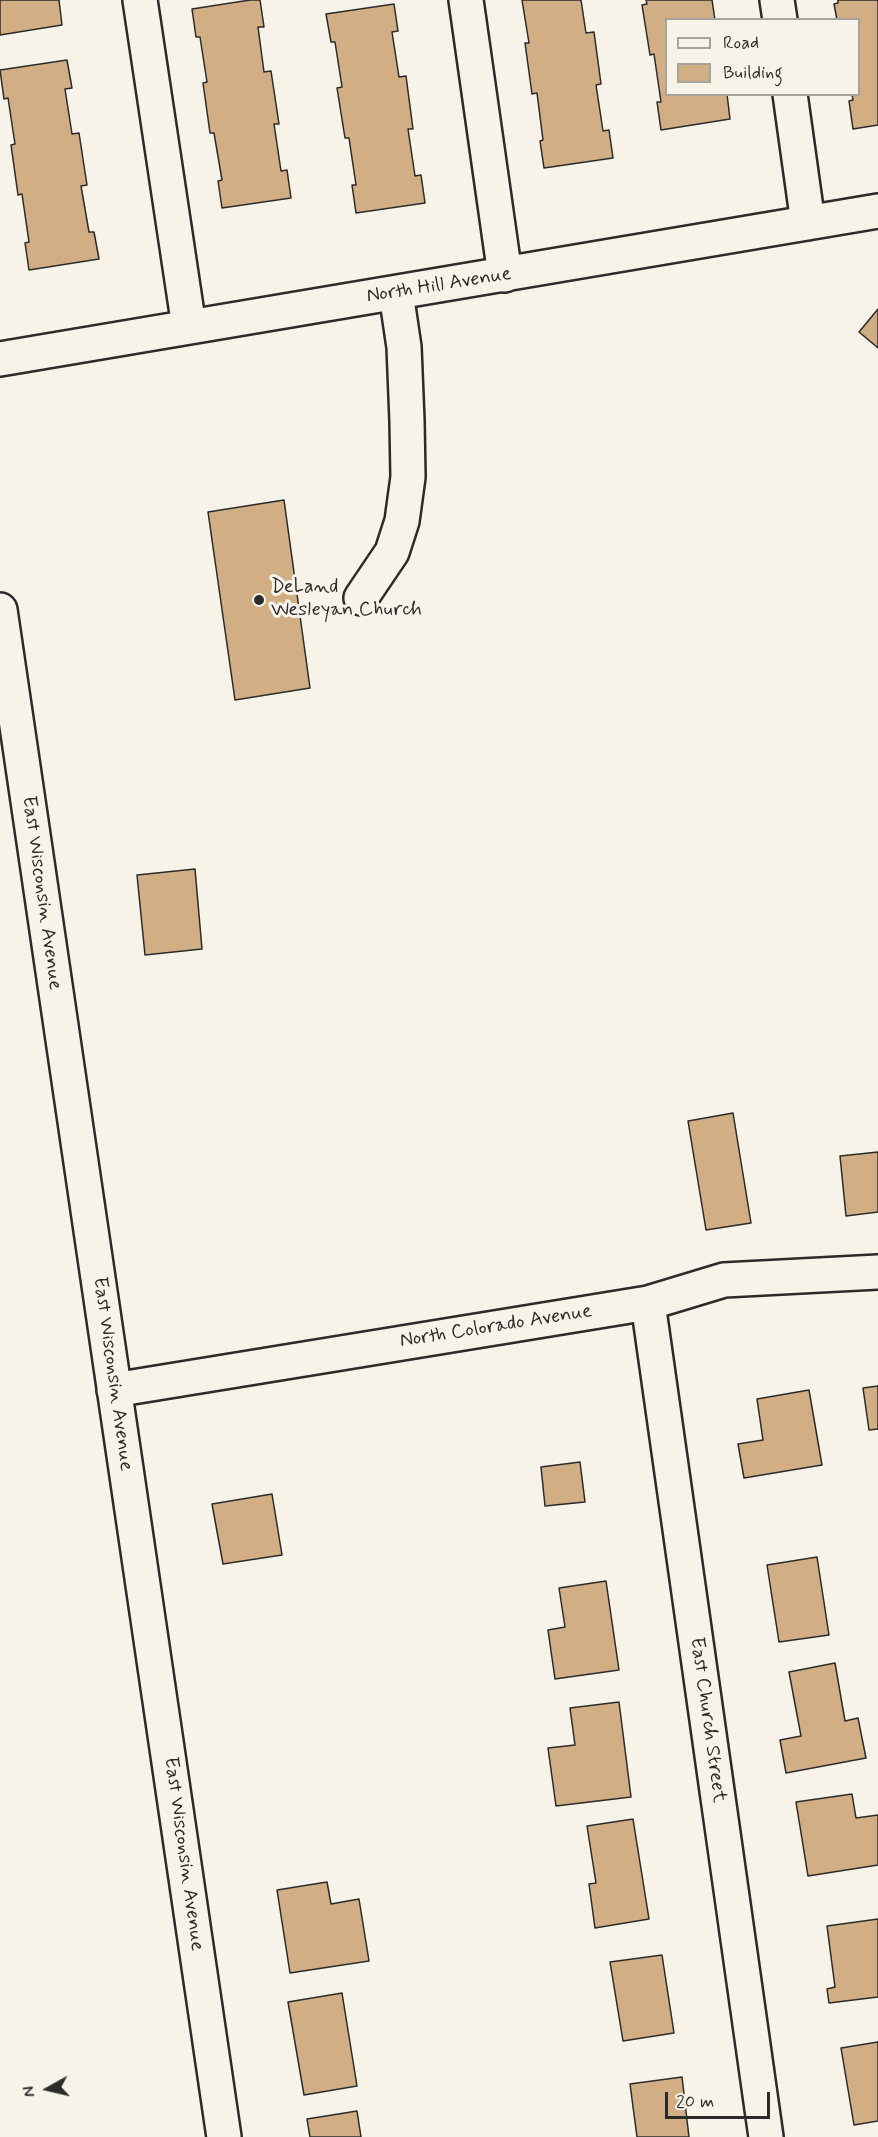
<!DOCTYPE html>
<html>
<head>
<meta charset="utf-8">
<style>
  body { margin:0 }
  #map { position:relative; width:878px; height:2137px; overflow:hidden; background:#f7f3e8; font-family:Mynerve,sans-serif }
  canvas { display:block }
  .legend { position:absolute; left:665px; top:18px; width:195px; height:78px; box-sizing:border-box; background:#f7f3e8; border:2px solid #a5a39c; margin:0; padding:8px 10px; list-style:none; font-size:18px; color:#2b2b2b }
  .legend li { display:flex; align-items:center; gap:12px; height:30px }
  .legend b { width:30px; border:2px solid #a5a39c }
  .north { position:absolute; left:18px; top:2059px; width:60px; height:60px; -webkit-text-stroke:4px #f7f3e8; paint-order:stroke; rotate:262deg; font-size:16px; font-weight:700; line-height:24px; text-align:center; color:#2b2b2b }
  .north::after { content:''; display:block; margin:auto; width:21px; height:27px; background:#2b2b2b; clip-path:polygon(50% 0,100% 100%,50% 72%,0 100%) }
  .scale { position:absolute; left:665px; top:2092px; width:105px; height:27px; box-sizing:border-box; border:3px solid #2b2b2b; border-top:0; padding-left:8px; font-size:18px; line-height:21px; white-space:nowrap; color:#2b2b2b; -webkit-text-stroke:4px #f7f3e8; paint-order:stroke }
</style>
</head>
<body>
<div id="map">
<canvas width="878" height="2137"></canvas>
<ul class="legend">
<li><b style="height:8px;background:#f7f3e8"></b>Road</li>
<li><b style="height:16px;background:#d1ae84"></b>Building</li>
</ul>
<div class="north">N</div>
<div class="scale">20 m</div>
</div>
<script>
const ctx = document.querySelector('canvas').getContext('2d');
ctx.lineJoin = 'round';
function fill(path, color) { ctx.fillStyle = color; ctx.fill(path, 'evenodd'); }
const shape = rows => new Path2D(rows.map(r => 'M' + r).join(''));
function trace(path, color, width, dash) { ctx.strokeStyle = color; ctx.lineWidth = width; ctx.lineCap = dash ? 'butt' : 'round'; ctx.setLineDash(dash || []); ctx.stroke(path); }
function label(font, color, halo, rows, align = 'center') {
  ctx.font = font + ' Mynerve,sans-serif'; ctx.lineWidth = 6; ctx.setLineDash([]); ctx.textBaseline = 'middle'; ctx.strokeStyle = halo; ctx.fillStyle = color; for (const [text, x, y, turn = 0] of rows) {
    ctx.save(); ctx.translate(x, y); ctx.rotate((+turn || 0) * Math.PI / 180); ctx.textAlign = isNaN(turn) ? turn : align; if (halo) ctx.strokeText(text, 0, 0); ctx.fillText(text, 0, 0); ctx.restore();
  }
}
const building = shape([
  [0,0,59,0,62,25,0,35,0,0],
  [250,0,260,0,264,27,258,27,264,72,271,71,279,124,274,124,281,171,287,170,291,198,222,208,218,181,222,180,214,133,210,133,203,83,207,82,200,37,196,37,192,9,250,0],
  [522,0,581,0,586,33,594,32,601,84,596,85,603,131,609,130,613,158,544,168,540,141,543,140,537,93,532,94,525,43,529,43,522,0],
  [646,0,712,0,715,20,666,20,666,94,727,94,730,119,661,130,657,102,661,102,654,54,650,55,642,5,647,4,646,0],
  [838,0,878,0,878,125,853,129,849,101,853,100,852,94,858,94,858,20,837,20,834,4,838,3,838,0],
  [394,4,398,31,392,32,399,77,406,76,413,129,408,129,415,176,421,175,425,203,356,213,352,185,356,185,349,138,345,138,337,88,342,87,335,42,331,42,326,14,394,4],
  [67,60,72,88,65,89,72,134,79,133,87,185,81,186,89,232,94,232,99,259,29,270,25,243,29,242,22,194,18,195,11,145,15,144,8,98,4,99,0,70,67,60],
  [878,309,878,348,859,332,878,309],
  [284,500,310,688,235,700,208,512,284,500],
  [195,869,202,949,145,955,137,875,195,869],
  [733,1113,751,1223,706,1230,688,1121,733,1113],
  [878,1152,878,1212,846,1216,840,1156,878,1152],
  [878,1386,878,1429,869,1430,863,1388,878,1386],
  [809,1390,822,1465,744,1478,738,1444,763,1440,757,1399,809,1390],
  [580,1462,585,1502,545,1506,541,1467,580,1462],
  [272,1494,282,1555,223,1564,212,1504,272,1494],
  [817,1557,829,1635,779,1642,767,1565,817,1557],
  [606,1581,619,1670,555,1679,548,1630,565,1627,559,1588,606,1581],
  [835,1663,845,1721,858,1718,866,1758,786,1773,780,1740,801,1736,789,1672,835,1663],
  [619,1702,631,1797,556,1806,548,1748,575,1745,570,1708,619,1702],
  [852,1794,856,1818,878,1815,878,1865,808,1876,796,1802,852,1794],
  [633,1819,649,1919,595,1928,589,1884,596,1883,587,1826,633,1819],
  [327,1882,331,1904,359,1899,369,1961,290,1973,277,1890,327,1882],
  [878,1919,878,1997,829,2003,827,1989,835,1987,827,1926,878,1919],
  [662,1955,674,2033,623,2041,610,1962,662,1955],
  [342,1993,357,2086,304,2095,288,2002,342,1993],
  [878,2042,878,2121,854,2125,841,2048,878,2042],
  [682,2077,689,2137,637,2137,630,2084,682,2077],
  [357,2111,361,2137,310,2137,307,2119,357,2111]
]);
fill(building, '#d1ae84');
trace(building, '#2b2b2b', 1.5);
const minor = shape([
  [140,0,189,327],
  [466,0,505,275],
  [777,0,780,20],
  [790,94,808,223],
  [0,359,878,211],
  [361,598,392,552,402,521,408,477,407,421,404,347,396,293],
  [0,610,224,2137],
  [648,1303,766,2137],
  [114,1390,648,1303,724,1280,878,1272]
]);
trace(minor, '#2b2b2b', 38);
trace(minor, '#f7f3e8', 33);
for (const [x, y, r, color] of [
  [259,600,6,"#2b2b2b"]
]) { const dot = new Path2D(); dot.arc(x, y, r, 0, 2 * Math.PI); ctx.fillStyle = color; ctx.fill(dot); trace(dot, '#f7f3e8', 2); }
label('20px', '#2b2b2b', '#f7f3e8', [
  ["North Hill Avenue",439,286,-9],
  ["East Wisconsin Avenue",41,893,82],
  ["North Colorado Avenue",496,1327,-9],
  ["East Wisconsin Avenue",112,1374,82],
  ["East Church Street",707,1720,82],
  ["East Wisconsin Avenue",183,1854,82]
]);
label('20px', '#2b2b2b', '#f7f3e8', [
  ["DeLand",271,588],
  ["Wesleyan Church",271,611]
], 'left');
</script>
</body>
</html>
